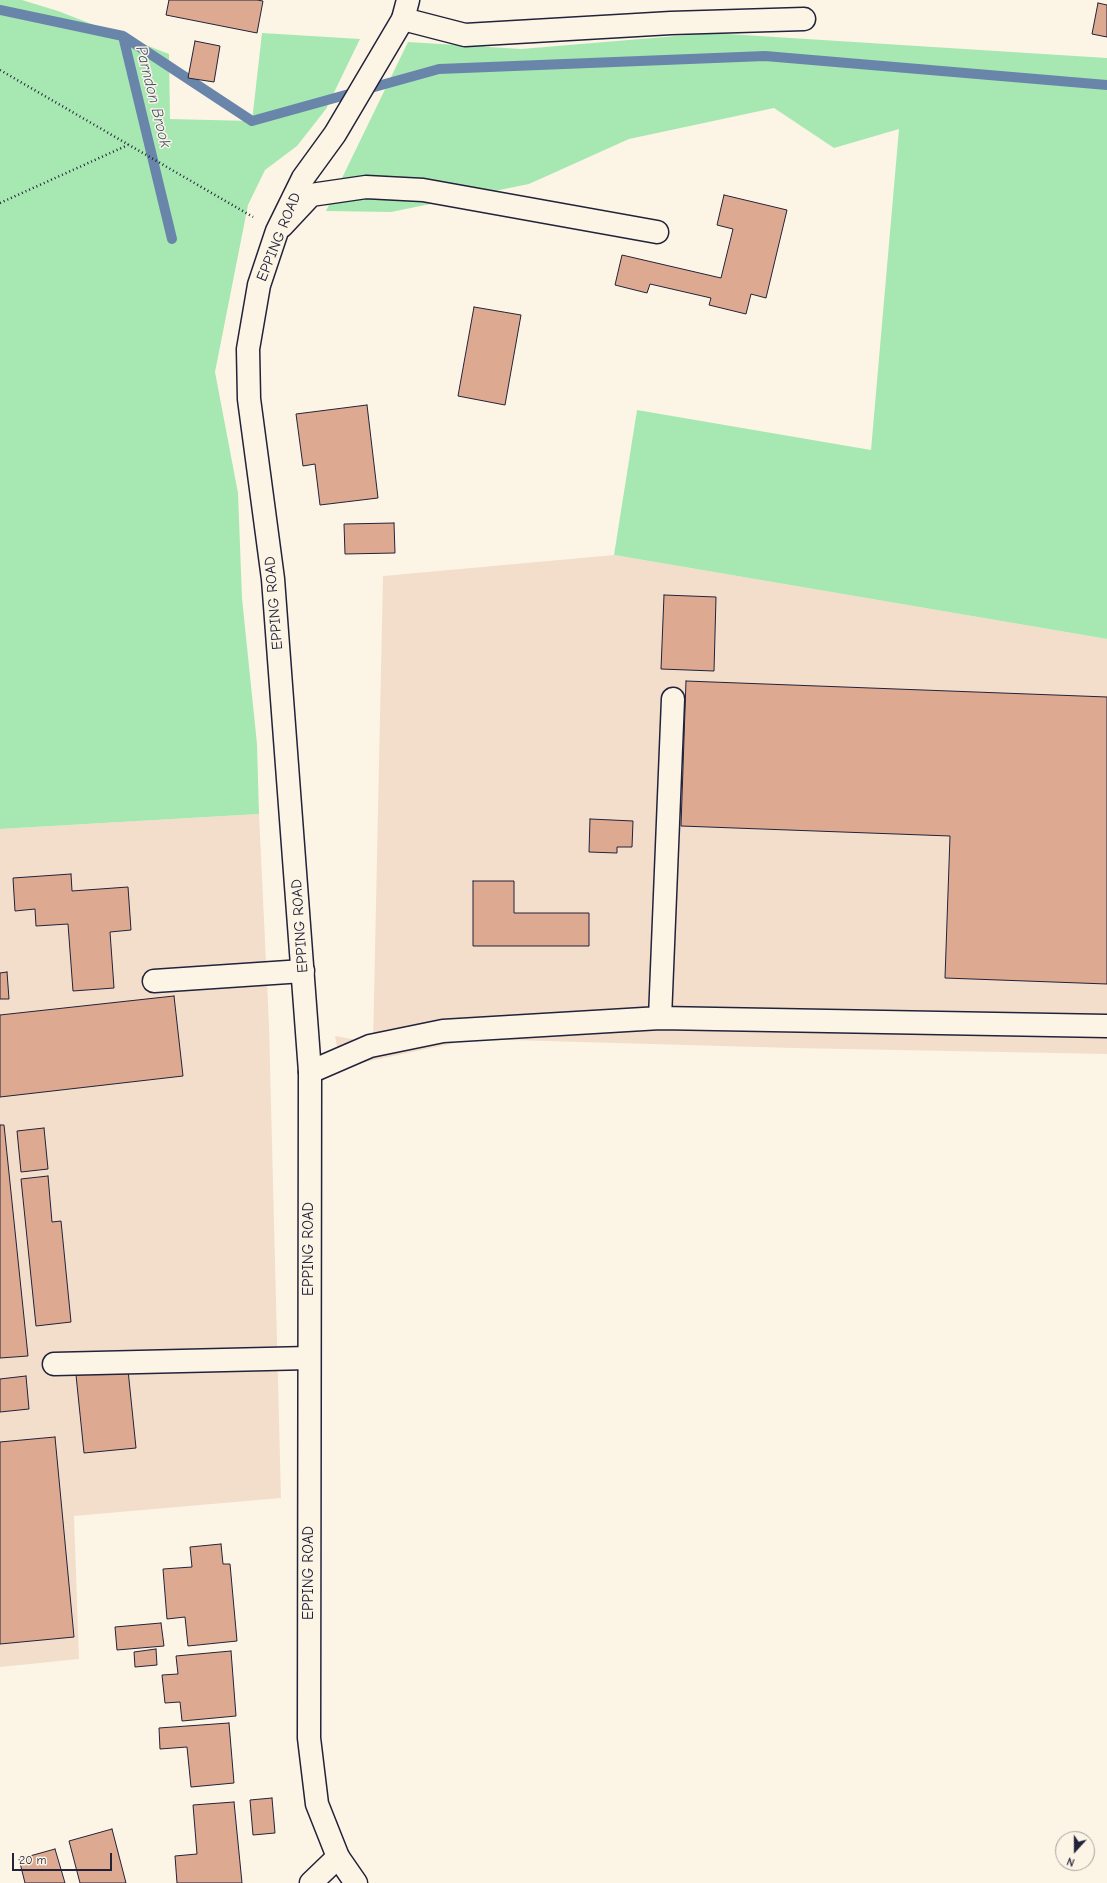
<!DOCTYPE html>
<html>
<head>
<meta charset="utf-8">
<style>
  body { margin:0 }
  #map { position:relative; width:1107px; height:1883px; overflow:hidden; background:#fcf5e5; font-family:"Comic Neue",sans-serif }
  canvas { display:block }
  .north { position:absolute; left:1055px; top:1831px; width:40px; height:40px; box-sizing:border-box; background:#fcf5e5; border:1px solid #a5a1a1; border-radius:50%; rotate:201deg; font-size:11px; font-weight:700; line-height:16px; text-align:center; color:#22223b }
  .north::after { content:''; display:block; margin:auto; width:14px; height:18px; background:#22223b; clip-path:polygon(50% 0,100% 100%,50% 72%,0 100%) }
  .scale { position:absolute; left:12px; top:1853px; width:100px; height:18px; box-sizing:border-box; border:2px solid #22223b; border-top:0; padding-left:5px; font-size:12px; line-height:14px; white-space:nowrap; color:#22223b; -webkit-text-stroke:3px #fcf5e5; paint-order:stroke }
</style>
</head>
<body>
<div id="map">
<canvas width="1107" height="1883"></canvas>
<div class="north">N</div>
<div class="scale">20 m</div>
</div>
<script>
const ctx = document.querySelector('canvas').getContext('2d');
ctx.lineJoin = 'round';
function fill(path, color) { ctx.fillStyle = color; ctx.fill(path, 'evenodd'); }
const shape = rows => new Path2D(rows.map(r => 'M' + r).join(''));
function trace(path, color, width, dash) { ctx.strokeStyle = color; ctx.lineWidth = width; ctx.lineCap = dash ? 'butt' : 'round'; ctx.setLineDash(dash || []); ctx.stroke(path); }
function label(font, color, halo, rows, align = 'center') {
  ctx.font = font + ' "Comic Neue",sans-serif'; ctx.lineWidth = 3; ctx.setLineDash([]); ctx.textBaseline = 'middle'; ctx.strokeStyle = halo; ctx.fillStyle = color; for (const [text, x, y, turn = 0] of rows) {
    ctx.save(); ctx.translate(x, y); ctx.rotate((+turn || 0) * Math.PI / 180); ctx.textAlign = isNaN(turn) ? turn : align; if (halo) ctx.strokeText(text, 0, 0); ctx.fillText(text, 0, 0); ctx.restore();
  }
}
fill(shape([
  [614,555,1107,639,1107,1054,792,1048,474,1039,341,1067,335,1036,373,1043,383,576],
  [259,814,269,1025,281,1498,74,1516,79,1659,0,1667,0,829]
]), '#f3decc');
fill(shape([
  [0,0,22,0,58,11,169,54,170,119,252,121,262,33,360,39,326,109,297,146,265,170,248,205,215,372,238,493,242,598,257,744,259,814,0,829],
  [712,33,1107,58,1107,639,614,555,637,410,871,450,899,129,834,148,774,108,629,139,529,184,391,212,326,211,408,42,521,49]
]), '#a7e8b2');
trace(shape([
  [0,10,123,36,172,239],
  [123,36,252,121,439,69,765,56,1107,85]
]), '#6986aa', 10);
const building = shape([
  [169,0,257,0,263,1,257,33,166,15,169,0],
  [1098,3,1107,5,1107,37,1092,34,1098,3],
  [195,41,220,46,214,82,188,78,195,41],
  [724,195,787,210,766,298,751,294,746,314,709,305,711,298,650,284,647,293,615,285,622,255,721,278,733,229,717,225,724,195],
  [474,307,521,315,505,405,458,396,474,307],
  [367,405,378,498,320,505,315,464,303,466,296,414,367,405],
  [394,523,395,553,345,554,344,524,394,523],
  [664,595,716,597,714,671,661,669,664,595],
  [686,681,1107,697,1107,984,945,978,950,836,681,826,686,681],
  [590,819,633,821,632,847,617,847,617,853,589,852,590,819],
  [71,874,72,891,128,887,131,930,110,932,114,988,73,991,68,924,36,926,35,909,15,911,13,878,71,874],
  [473,881,514,881,514,913,589,913,589,946,473,946,473,881],
  [7,972,9,999,0,999,0,973,7,972],
  [174,996,183,1076,0,1097,0,1015,174,996],
  [0,1125,4,1125,28,1356,0,1358,0,1125],
  [44,1128,48,1169,21,1172,17,1131,44,1128],
  [48,1176,52,1222,61,1221,71,1322,36,1326,21,1179,48,1176],
  [128,1370,136,1448,84,1453,76,1375,128,1370],
  [26,1376,29,1409,0,1412,0,1379,26,1376],
  [55,1437,74,1637,0,1644,0,1442,55,1437],
  [221,1544,223,1564,230,1564,237,1641,188,1646,185,1617,167,1619,163,1569,192,1567,190,1547,221,1544],
  [161,1623,164,1646,117,1650,115,1627,161,1623],
  [156,1649,157,1665,135,1667,134,1652,156,1649],
  [231,1651,236,1716,182,1721,180,1702,165,1703,162,1675,178,1674,176,1656,231,1651],
  [229,1723,234,1783,191,1787,187,1747,160,1749,159,1728,229,1723],
  [272,1798,275,1833,253,1835,250,1800,272,1798],
  [234,1802,242,1883,177,1883,175,1856,197,1854,193,1805,234,1802],
  [112,1829,126,1883,80,1883,69,1841,112,1829],
  [55,1849,65,1883,25,1883,19,1859,55,1849]
]);
fill(building, '#ddaa91');
trace(building, '#22223b', 1);
const minor = shape([
  [403,19,465,35,671,23,804,19],
  [282,226,311,195,366,187,423,190,657,232],
  [154,981,303,971],
  [660,1018,1107,1026],
  [310,1072,370,1046,443,1031,660,1018,673,699],
  [54,1364,309,1358],
  [311,1883,338,1857]
]);
const major = shape([
  [356,1883,338,1857,317,1804,309,1738,310,1072,273,579,249,399,248,349,259,285,277,231,303,178,335,134,403,19,408,0]
]);
trace(minor, '#22223b', 25);
trace(major, '#22223b', 25);
trace(shape([
  [0,70,253,217],
  [0,203,128,145]
]), '#22223b', 2.5, [1, 3]);
trace(minor, '#fcf5e5', 22);
trace(major, '#fcf5e5', 22);
label('15px', '#22223b', '#fcf5e5', [
  ["EPPING ROAD",279,237,-68],
  ["EPPING ROAD",274,603,-95],
  ["EPPING ROAD",300,926,-94],
  ["EPPING ROAD",309,1249,-90],
  ["EPPING ROAD",309,1573,-90]
]);
label('italic 16px', '#455472', '#fcf5e5', [
  ["Parndon Brook",153,97,76]
]);
</script>
</body>
</html>
